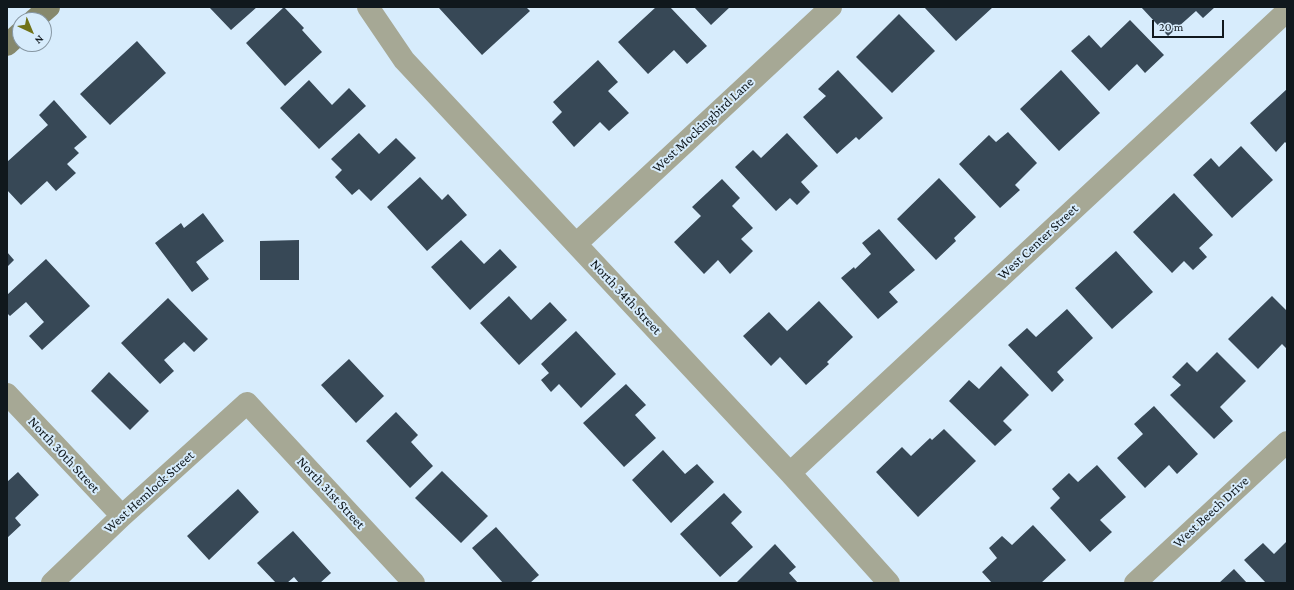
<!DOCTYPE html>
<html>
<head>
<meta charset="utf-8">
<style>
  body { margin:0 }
  #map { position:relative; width:1294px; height:590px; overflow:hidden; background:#d7ecfc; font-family:"Crimson Pro",serif }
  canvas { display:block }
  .frame { position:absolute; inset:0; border:8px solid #10181d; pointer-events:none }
  .north { position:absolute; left:12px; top:12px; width:40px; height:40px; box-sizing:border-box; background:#d7ecfc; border:1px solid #8797a3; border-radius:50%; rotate:136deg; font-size:11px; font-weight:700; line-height:16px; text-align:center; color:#10181d }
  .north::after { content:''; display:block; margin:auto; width:14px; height:18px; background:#717319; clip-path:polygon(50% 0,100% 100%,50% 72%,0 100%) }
  .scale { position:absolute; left:1152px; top:20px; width:72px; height:18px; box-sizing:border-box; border:2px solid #10181d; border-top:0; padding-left:5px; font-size:12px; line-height:14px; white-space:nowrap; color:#10181d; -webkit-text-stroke:3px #d7ecfc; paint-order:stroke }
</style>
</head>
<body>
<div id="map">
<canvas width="1294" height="590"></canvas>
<div class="frame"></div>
<div class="north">N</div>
<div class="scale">20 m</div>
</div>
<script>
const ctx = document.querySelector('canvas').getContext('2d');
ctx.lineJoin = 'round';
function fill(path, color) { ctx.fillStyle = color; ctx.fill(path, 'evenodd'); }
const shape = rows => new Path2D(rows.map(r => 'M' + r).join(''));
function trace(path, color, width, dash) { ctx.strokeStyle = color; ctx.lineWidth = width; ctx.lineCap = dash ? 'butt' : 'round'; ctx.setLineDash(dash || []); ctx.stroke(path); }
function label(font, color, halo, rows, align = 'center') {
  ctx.font = font + ' "Crimson Pro",serif'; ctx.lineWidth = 4; ctx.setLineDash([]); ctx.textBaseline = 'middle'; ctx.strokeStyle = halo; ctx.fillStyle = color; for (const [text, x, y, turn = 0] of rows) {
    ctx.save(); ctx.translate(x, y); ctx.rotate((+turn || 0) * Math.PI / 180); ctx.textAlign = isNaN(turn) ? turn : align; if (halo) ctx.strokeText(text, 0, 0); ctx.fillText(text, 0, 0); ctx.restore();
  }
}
fill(shape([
  [209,7,257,7,231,30],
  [284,7,304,28,302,30,322,52,285,86,246,43],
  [441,7,526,7,530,11,482,55,439,8],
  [656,7,670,7,707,46,687,64,674,50,648,74,618,42],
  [694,7,730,7,711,25],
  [924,7,993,7,956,41],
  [1141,7,1215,7,1203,18,1196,11,1168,36],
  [899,14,935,51,892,93,856,57],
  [1130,20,1164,55,1145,73,1137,64,1109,91,1071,51,1089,35,1101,48],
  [137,41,166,73,110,125,80,94],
  [598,60,618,82,608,91,629,113,609,131,600,122,574,147,552,122,562,112,553,102],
  [838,70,883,118,859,140,856,137,837,154,803,117,826,96,818,89],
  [1061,70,1100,113,1059,151,1020,109],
  [309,80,332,105,349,88,366,106,319,149,280,108],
  [1287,89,1287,144,1285,142,1276,152,1250,123],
  [54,100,87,137,74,148,79,153,67,164,76,173,56,191,47,181,21,205,7,190,7,162,48,125,39,115],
  [1008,132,1037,163,1015,185,1020,190,1000,208,959,164,989,135,996,142],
  [359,133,379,154,396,138,416,158,371,201,359,189,352,195,335,177,342,170,331,159],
  [787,133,818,166,801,182,810,192,797,205,790,198,776,211,735,167,753,150,761,158],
  [1241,146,1273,180,1232,218,1193,175,1211,158,1219,167],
  [420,177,442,200,448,194,467,215,427,251,387,207],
  [939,178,976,217,954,238,956,241,936,260,897,219],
  [722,179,740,198,732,206,753,228,741,239,753,251,730,274,718,260,704,274,674,242,701,216,692,207],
  [1174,193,1213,235,1199,248,1207,257,1193,270,1184,261,1172,273,1133,232],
  [203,213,224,241,196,262,209,279,192,292,155,243,181,223,184,228],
  [879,229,915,270,889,292,898,302,878,319,841,278,854,267,855,269,871,254,862,243],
  [299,240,299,280,260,280,260,241],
  [461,240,484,264,500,249,517,267,470,310,431,267],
  [1116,251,1153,292,1112,329,1075,288],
  [7,252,14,260,7,267],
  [46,259,90,306,42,350,29,336,44,322,26,302,10,316,7,313,7,295],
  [509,296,531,320,550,302,567,320,519,365,480,323],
  [1272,296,1287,311,1287,349,1282,344,1258,369,1228,339],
  [168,298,208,339,194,352,184,342,164,360,174,371,160,384,121,343],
  [819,301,853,337,827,362,829,364,806,385,780,357,771,366,743,336,769,312,787,331],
  [1067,309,1093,338,1057,372,1064,380,1052,392,1008,345,1027,328,1036,337],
  [576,331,616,374,581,408,559,384,551,392,541,380,549,373,541,364],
  [1217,352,1246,381,1220,407,1233,421,1214,439,1170,395,1181,385,1172,377,1187,362,1197,372],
  [349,359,384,396,356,423,321,385],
  [1001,366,1029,395,1003,421,1012,430,995,446,949,401,969,380,979,389],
  [109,372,149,411,130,430,91,391],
  [626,384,646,405,635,415,656,438,624,467,583,423],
  [1154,406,1198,454,1177,474,1169,465,1145,488,1117,458,1143,434,1134,424],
  [396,412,418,435,411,442,433,466,410,488,366,441],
  [944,429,976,461,918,517,876,472,902,447,911,456,930,438,932,440],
  [663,450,685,474,697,464,714,482,671,523,632,480],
  [1097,465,1126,497,1100,520,1112,532,1090,552,1050,508,1060,498,1052,489,1069,473,1078,482],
  [442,471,488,516,461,543,415,498],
  [18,472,39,495,15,518,21,525,7,538,7,482],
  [238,489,259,512,209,560,187,536],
  [724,493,742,512,731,523,753,547,720,577,680,534],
  [1033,525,1066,560,1041,583,992,583,982,572,997,558,989,548,1002,536,1012,545],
  [496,527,539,575,530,583,503,583,472,548],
  [293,531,331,573,320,583,299,583,294,577,287,583,276,583,257,563],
  [1287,541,1287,583,1266,583,1244,560,1263,543,1274,554],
  [775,544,796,567,789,573,798,583,736,583],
  [1234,569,1247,583,1219,583]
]), '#374856');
trace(shape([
  [368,7,404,60,790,473,889,583],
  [576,244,831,7],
  [7,394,122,516],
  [790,473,1287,11],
  [52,583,122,516,247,403,414,583],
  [1135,583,1287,442]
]), '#a6a895', 22);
trace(shape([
  [34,20,49,7],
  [7,45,20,33]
]), '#86886c', 22);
label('14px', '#10181d', '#d7ecfc', [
  ["West Mockingbird Lane",703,125,-43],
  ["West Center Street",1038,242,-43],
  ["North 34th Street",626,297,47],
  ["North 30th Street",64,455,47],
  ["West Hemlock Street",149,492,-42],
  ["North 31st Street",331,493,47],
  ["West Beech Drive",1211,512,-43]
]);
</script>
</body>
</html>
